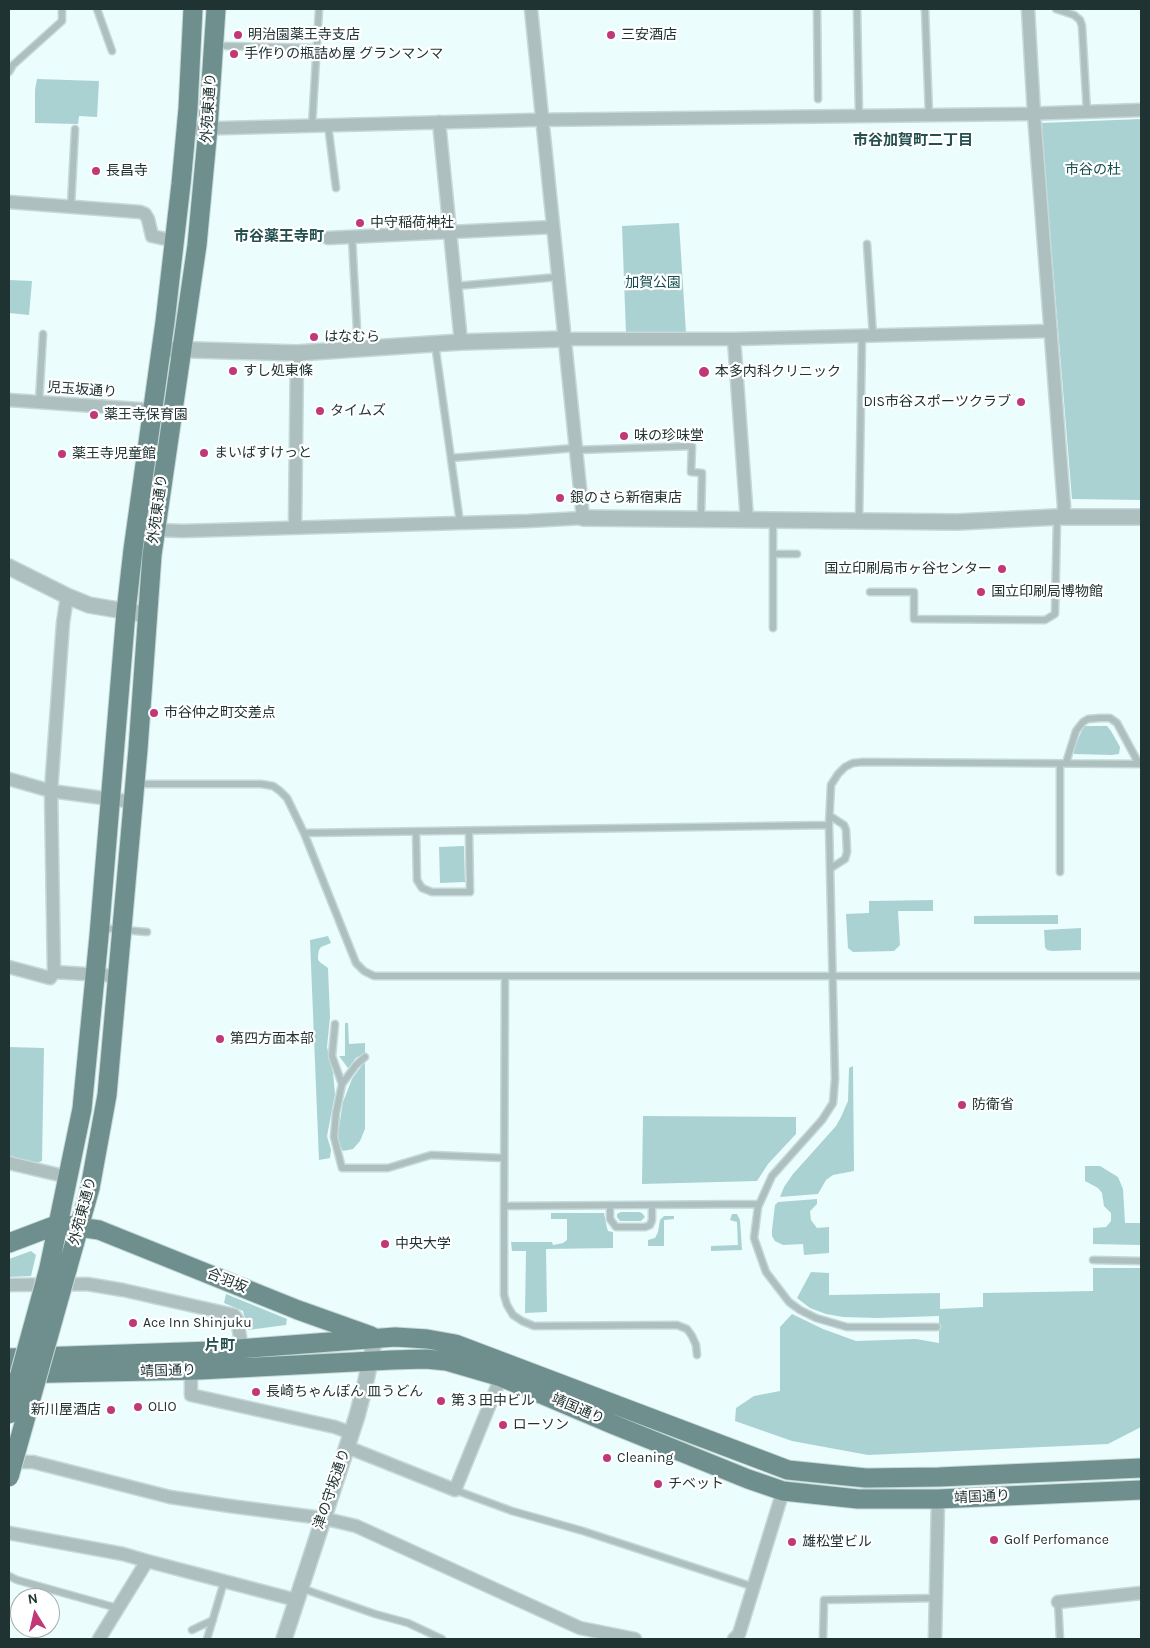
<!DOCTYPE html>
<html>
<head>
<meta charset="utf-8">
<style>
  body { margin:0 }
  #map { position:relative; width:1150px; height:1648px; overflow:hidden; background:#ebfdfd; font-family:Karla,sans-serif }
  canvas { display:block }
  .frame { position:absolute; inset:0; border:10px solid #203333; pointer-events:none }
  .north { position:absolute; left:10px; top:1588px; width:50px; height:50px; box-sizing:border-box; background:#fff; border:1px solid #a6adad; border-radius:50%; rotate:351deg; font-size:14px; font-weight:700; line-height:20px; text-align:center; color:#203333 }
  .north::after { content:''; display:block; margin:auto; width:18px; height:22px; background:#c03877; clip-path:polygon(50% 0,100% 100%,50% 72%,0 100%) }
</style>
</head>
<body>
<div id="map">
<canvas width="1150" height="1648"></canvas>
<div class="frame"></div>
<div class="north">N</div>
</div>
<script>
const ctx = document.querySelector('canvas').getContext('2d');
ctx.lineJoin = 'round';
function fill(path, color) { ctx.fillStyle = color; ctx.fill(path, 'evenodd'); }
const shape = rows => new Path2D(rows.map(r => 'M' + r).join(''));
function trace(path, color, width, dash) { ctx.strokeStyle = color; ctx.lineWidth = width; ctx.lineCap = dash ? 'butt' : 'round'; ctx.setLineDash(dash || []); ctx.stroke(path); }
function label(font, color, halo, rows, align = 'center') {
  ctx.font = font + ' Karla,"Noto Sans JP",sans-serif'; ctx.lineWidth = 4.5; ctx.setLineDash([]); ctx.textBaseline = 'middle'; ctx.strokeStyle = halo; ctx.fillStyle = color; for (const [text, x, y, turn = 0] of rows) {
    ctx.save(); ctx.translate(x, y); ctx.rotate((+turn || 0) * Math.PI / 180); ctx.textAlign = isNaN(turn) ? turn : align; if (halo) ctx.strokeText(text, 0, 0); ctx.fillText(text, 0, 0); ctx.restore();
  }
}
fill(shape([
  [37,79,99,81,97,117,79,116,78,124,35,123,35,90],
  [1141,119,1141,500,1072,499,1041,123],
  [679,223,686,333,626,333,622,226],
  [9,280,32,281,29,315,9,313],
  [1084,726,1107,726,1111,731,1120,747,1119,754,1112,755,1074,754,1073,750],
  [464,846,465,882,440,883,439,847],
  [933,900,933,911,898,911,900,945,894,951,853,952,848,948,846,914,869,913,869,901],
  [1058,915,1058,924,974,924,974,916],
  [1081,928,1081,950,1052,951,1047,950,1045,947,1044,930],
  [328,936,331,943,321,947,319,950,318,955,318,960,321,963,328,968,330,1017,327,1047,333,1073,335,1094,327,1136,331,1150,330,1158,319,1160,310,940],
  [345,1023,348,1023,349,1044,365,1043,365,1053,356,1058,348,1068,339,1056,345,1056],
  [9,1047,44,1048,42,1161,37,1163,9,1156],
  [365,1061,365,1129,360,1141,353,1149,343,1151,338,1143,338,1133,343,1102,352,1079],
  [853,1066,854,1171,833,1175,826,1180,818,1194,780,1197,784,1187,793,1174,836,1126,841,1117,848,1101,849,1068],
  [643,1116,796,1117,796,1134,768,1164,757,1181,642,1184],
  [1085,1166,1100,1166,1118,1177,1123,1189,1125,1223,1141,1223,1141,1245,1093,1244,1093,1228,1106,1227,1111,1221,1111,1213,1104,1206,1102,1193,1098,1188,1085,1181],
  [817,1199,817,1204,810,1211,811,1220,817,1228,829,1227,829,1253,804,1255,803,1244,783,1245,775,1241,772,1236,772,1230,775,1205,778,1202],
  [621,1212,639,1212,642,1213,645,1217,641,1221,620,1221,617,1217,617,1214],
  [551,1213,604,1213,607,1228,608,1231,613,1232,613,1248,546,1249,547,1312,525,1313,526,1251,512,1251,511,1242,552,1242,553,1245,563,1243,567,1240,567,1219,551,1219],
  [732,1214,737,1214,740,1220,742,1250,711,1251,711,1246,738,1245,737,1222,730,1220],
  [664,1216,674,1216,674,1219,664,1220,664,1246,648,1246,648,1240,655,1238,658,1232,660,1220],
  [31,1251,36,1255,31,1276,9,1277,9,1259],
  [1093,1268,1141,1268,1141,1427,1108,1444,868,1455,792,1441,735,1421,736,1408,754,1396,780,1391,780,1327,792,1314,823,1329,856,1341,916,1339,939,1343,939,1316,878,1318,843,1317,826,1314,810,1308,797,1298,811,1272,829,1273,829,1295,940,1293,940,1309,983,1307,983,1293,1093,1291],
  [226,1294,287,1319,286,1325,248,1330,243,1311,224,1303]
]), '#abd2d2');
const service = shape([
  [97,9,112,51],
  [817,9,818,99],
  [857,9,859,116],
  [925,9,929,115],
  [1056,9,1074,15,1080,20,1082,26,1087,113],
  [226,46,316,48],
  [9,72,13,65,62,21,62,9],
  [328,125,336,188],
  [312,126,319,9],
  [71,206,75,129],
  [352,237,358,349],
  [867,244,873,336],
  [456,286,558,277],
  [435,344,460,523],
  [39,402,43,334],
  [576,450,692,446,691,472,702,473,701,519],
  [451,458,575,448],
  [859,520,862,336],
  [773,554,797,554],
  [870,592,914,592,914,619,1045,620,1055,614,1057,518],
  [773,628,773,520],
  [1066,763,1076,731,1083,722,1088,719,1100,718,1110,718,1117,723,1139,764],
  [1060,764,1060,872],
  [137,784,261,784,273,786,280,791,287,798,304,833,356,963,364,971,374,976,1141,976],
  [830,816,844,825,846,830,847,852,845,859,831,868],
  [416,832,417,880,422,888,432,892,470,892,469,831],
  [304,833,829,825],
  [101,928,147,932],
  [505,976,504,1223,504,1295,507,1305,513,1315,522,1321,534,1326,677,1325,687,1329,692,1336,696,1345,697,1355],
  [335,1024,332,1056,342,1084,336,1113,334,1137,342,1168,388,1168,431,1155,504,1158],
  [342,1084,356,1065,365,1057],
  [610,1205,610,1219,616,1227,645,1227,650,1225,652,1220,652,1205],
  [504,1206,759,1204],
  [1093,1260,1141,1261],
  [937,1327,847,1327,816,1318,800,1310,789,1302,766,1272,754,1238,758,1207,772,1176,822,1120,833,1103,835,1079,829,825,831,785,838,774,845,767,853,763,863,762,1141,764],
  [455,1490,512,1511,583,1531,754,1587],
  [9,1576,17,1580,117,1608],
  [301,1588,375,1614,408,1623,442,1639],
  [1058,1602,1060,1639],
  [192,1630,213,1620],
  [207,1639,224,1582],
  [823,1639,824,1600,937,1598]
]);
const minor = shape([
  [1028,9,1034,114,1064,506,1063,517],
  [439,122,461,342],
  [186,129,531,120,1022,114,1141,110],
  [9,202,140,212,145,214,148,219,152,236,175,241],
  [328,238,553,227],
  [564,339,734,339,1051,331],
  [734,339,747,520],
  [9,400,153,410],
  [295,527,297,353],
  [155,530,183,531,528,521,583,518,531,9],
  [9,779,51,791,133,802],
  [9,967,50,978,54,972,51,791,63,623,67,596],
  [54,972,118,976],
  [9,1163,68,1177],
  [9,1285,87,1284,123,1290,234,1315,237,1319,242,1349],
  [199,1370,191,1376,191,1395,335,1427,351,1433],
  [347,1447,455,1490,501,1377],
  [9,1462,33,1462,170,1497,230,1506,322,1518,356,1526,580,1628,635,1639],
  [9,1533,123,1554,147,1561],
  [1058,1602,1141,1593],
  [99,1639,147,1561,296,1600],
  [734,1639,739,1634,783,1491],
  [935,1639,938,1499]
]);
const tertiary = shape([
  [161,349,297,353,461,342,564,339],
  [583,518,957,522,1057,517,1141,517],
  [9,567,67,596,89,605,148,615],
  [284,1639,357,1416,365,1385,375,1338]
]);
const primary = shape([
  [9,1243,59,1224,99,1230,298,1310,371,1336],
  [49,1268,82,1109,99,936,126,612,133,550,165,322,181,184,188,109,193,9],
  [67,1270,90,1188,107,1095,138,749,152,555,197,245,208,128,216,9],
  [9,1358,212,1351,395,1337,427,1339,455,1344,788,1470,866,1478,939,1477,1141,1468],
  [9,1374,199,1370,392,1360,426,1359,446,1361,501,1377,612,1424,748,1479,783,1491,858,1499,938,1499,1141,1490]
]);
trace(service, '#c6d9d9', 9);
trace(minor, '#c6d9d9', 15);
trace(tertiary, '#c6d9d9', 18);
trace(primary, '#c6d9d9', 21);
trace(service, '#aebfbf', 6);
trace(minor, '#aebfbf', 12);
trace(tertiary, '#aebfbf', 15);
trace(primary, '#6f8f8e', 19);
const primaryBridge = shape([
  [9,1414,49,1268],
  [9,1477,67,1270]
]);
trace(primaryBridge, '#c6d9d9', 21, []);
trace(primaryBridge, '#6f8f8e', 19);
for (const [x, y, r, color] of [
  [238,35,5,"#c03877"],
  [611,35,5,"#c03877"],
  [234,54,5,"#c03877"],
  [96,171,5,"#c03877"],
  [360,223,5,"#c03877"],
  [314,337,5,"#c03877"],
  [233,371,5,"#c03877"],
  [704,372,6,"#c03877"],
  [1021,402,5,"#c03877"],
  [320,411,5,"#c03877"],
  [94,415,5,"#c03877"],
  [624,436,5,"#c03877"],
  [204,453,5,"#c03877"],
  [62,454,5,"#c03877"],
  [560,498,5,"#c03877"],
  [1002,569,5,"#c03877"],
  [981,592,5,"#c03877"],
  [154,713,5,"#c03877"],
  [220,1039,5,"#c03877"],
  [962,1105,5,"#c03877"],
  [385,1244,5,"#c03877"],
  [133,1323,5,"#c03877"],
  [256,1392,5,"#c03877"],
  [441,1401,5,"#c03877"],
  [138,1407,5,"#c03877"],
  [111,1410,5,"#c03877"],
  [503,1425,5,"#c03877"],
  [607,1458,5,"#c03877"],
  [658,1484,5,"#c03877"],
  [994,1540,5,"#c03877"],
  [792,1542,5,"#c03877"]
]) { const dot = new Path2D(); dot.arc(x, y, r, 0, 2 * Math.PI); ctx.fillStyle = color; ctx.fill(dot); trace(dot, '#fff', 2); }
label('14px', '#203333', '#fff', [
  ["明治園薬王寺支店",248,35],
  ["三安酒店",621,35],
  ["手作りの瓶詰め屋 グランマンマ",244,54],
  ["長昌寺",106,171],
  ["中守稲荷神社",370,223],
  ["はなむら",324,337],
  ["すし処東條",243,371],
  ["本多内科クリニック",715,372],
  ["DIS市谷スポーツクラブ",1011,402,"right"],
  ["タイムズ",330,411],
  ["薬王寺保育園",104,415],
  ["味の珍味堂",634,436],
  ["まいばすけっと",214,453],
  ["薬王寺児童館",72,454],
  ["銀のさら新宿東店",570,498],
  ["国立印刷局市ヶ谷センター",992,569,"right"],
  ["国立印刷局博物館",991,592],
  ["市谷仲之町交差点",164,713],
  ["第四方面本部",230,1039],
  ["防衛省",972,1105],
  ["中央大学",395,1244],
  ["Ace Inn Shinjuku",143,1323],
  ["長崎ちゃんぽん 皿うどん",266,1392],
  ["第３田中ビル",451,1401],
  ["OLIO",148,1407],
  ["新川屋酒店",101,1410,"right"],
  ["ローソン",513,1425],
  ["Cleaning",617,1458],
  ["チベット",668,1484],
  ["Golf Perfomance",1004,1540],
  ["雄松堂ビル",802,1542]
], 'left');
label('14px', '#203333', '#fff', [
  ["外苑東通り",209,108,-86],
  ["児玉坂通り",82,390,4],
  ["外苑東通り",158,509,-82],
  ["外苑東通り",83,1211,-75],
  ["合羽坂",227,1281,22],
  ["靖国通り",168,1371,-2],
  ["靖国通り",578,1409,23],
  ["津の守坂通り",332,1489,-71],
  ["靖国通り",982,1497,-3]
]);
label('14px', '#154f4f', '#fff', [
  ["市谷の杜",1093,170],
  ["加賀公園",653,283]
]);
label('bold 15px', '#245050', '#fff', [
  ["市谷加賀町二丁目",913,141],
  ["市谷薬王寺町",279,237],
  ["片町",220,1346]
]);
</script>
</body>
</html>
